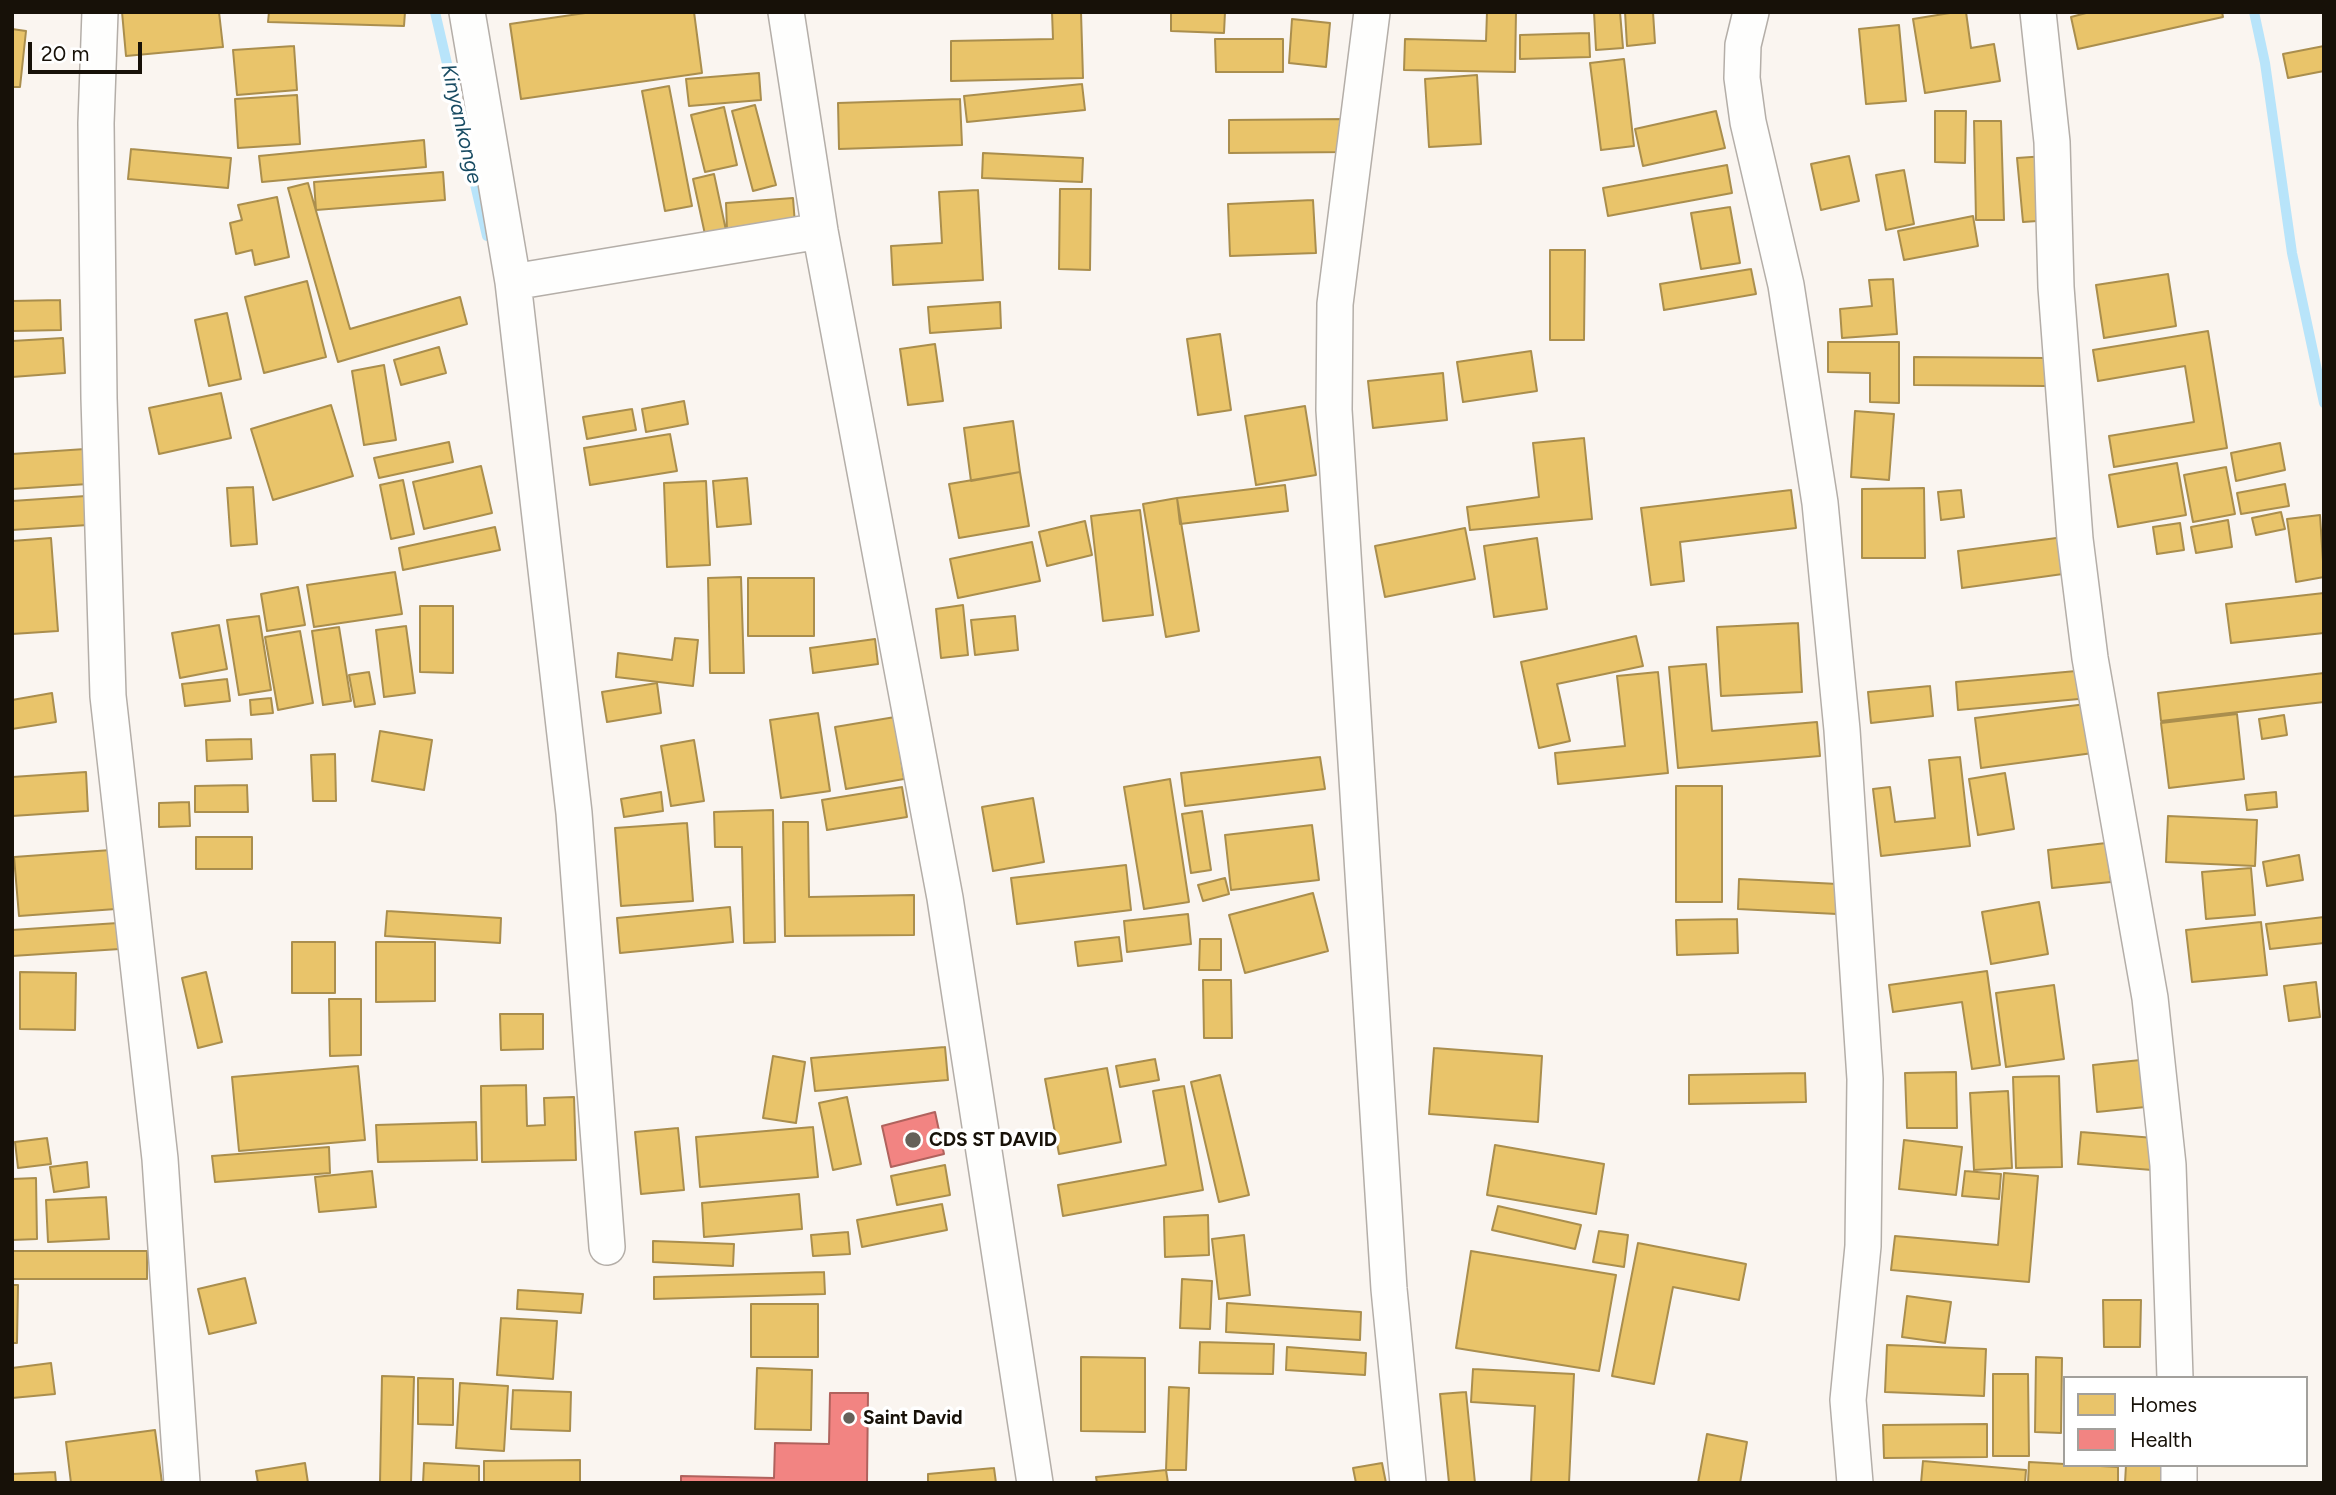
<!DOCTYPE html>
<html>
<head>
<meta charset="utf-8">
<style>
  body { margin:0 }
  #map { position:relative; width:2336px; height:1495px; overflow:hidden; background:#faf5f0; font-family:Figtree,sans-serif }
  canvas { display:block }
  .frame { position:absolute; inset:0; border:14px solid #171108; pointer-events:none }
  .legend { position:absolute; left:2063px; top:1376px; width:245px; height:91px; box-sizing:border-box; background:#fff; border:2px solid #a2a09c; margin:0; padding:9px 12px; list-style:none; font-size:21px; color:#171108 }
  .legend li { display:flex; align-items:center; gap:14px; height:35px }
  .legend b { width:35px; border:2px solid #a2a09c }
  .scale { position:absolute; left:28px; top:42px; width:114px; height:32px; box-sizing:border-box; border:4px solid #171108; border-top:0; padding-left:9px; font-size:21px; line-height:24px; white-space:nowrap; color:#171108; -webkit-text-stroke:5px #fff; paint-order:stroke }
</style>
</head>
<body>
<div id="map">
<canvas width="2336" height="1495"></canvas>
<div class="frame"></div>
<ul class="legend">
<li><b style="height:19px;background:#e9c46a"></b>Homes</li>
<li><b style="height:19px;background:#f28482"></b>Health</li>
</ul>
<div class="scale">20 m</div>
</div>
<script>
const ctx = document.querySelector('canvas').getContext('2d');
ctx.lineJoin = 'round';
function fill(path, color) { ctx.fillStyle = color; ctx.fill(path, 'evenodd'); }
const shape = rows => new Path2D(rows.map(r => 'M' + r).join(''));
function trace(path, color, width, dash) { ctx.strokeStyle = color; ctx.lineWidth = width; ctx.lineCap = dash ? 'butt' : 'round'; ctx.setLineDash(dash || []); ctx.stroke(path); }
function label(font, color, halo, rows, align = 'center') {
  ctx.font = font + ' Figtree,sans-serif'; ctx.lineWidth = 7; ctx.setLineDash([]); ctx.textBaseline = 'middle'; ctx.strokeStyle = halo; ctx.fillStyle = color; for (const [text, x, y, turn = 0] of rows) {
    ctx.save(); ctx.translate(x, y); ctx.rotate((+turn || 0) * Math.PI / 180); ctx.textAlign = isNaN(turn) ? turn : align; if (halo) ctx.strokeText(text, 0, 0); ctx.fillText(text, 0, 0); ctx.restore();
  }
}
const homes = shape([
  [122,12,219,12,223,47,126,56,122,12],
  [269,12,405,12,404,26,268,22,269,12],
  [592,12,694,12,702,73,521,99,510,24,592,12],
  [1052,12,1081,12,1083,78,951,81,951,41,1053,39,1052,12],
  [1171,12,1225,12,1224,33,1171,31,1171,12],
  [1487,12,1516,12,1515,72,1404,70,1405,39,1486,41,1487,12],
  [1594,12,1620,12,1623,48,1596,50,1594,12],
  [1625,12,1653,12,1655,43,1627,46,1625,12],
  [1956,12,1966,12,1971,48,1994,44,2000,81,1925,93,1913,19,1956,12],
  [2090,12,2222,12,2223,17,2078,49,2071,17,2090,12],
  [1292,19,1330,23,1326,67,1289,63,1292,19],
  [1899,25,1906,101,1866,104,1859,29,1899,25],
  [12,29,26,31,20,87,12,87,12,29],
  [1589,33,1590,57,1520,59,1520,35,1589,33],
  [1215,39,1283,39,1283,72,1216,72,1215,39],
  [294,46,297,90,237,95,233,50,294,46],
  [2324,46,2324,71,2288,78,2283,54,2324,46],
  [1624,59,1634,146,1601,150,1590,63,1624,59],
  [759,73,761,100,689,106,686,79,759,73],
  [1477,75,1481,144,1429,147,1425,79,1477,75],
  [1082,84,1085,110,967,122,964,96,1082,84],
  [669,86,692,206,665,211,642,91,669,86],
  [297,95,300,144,238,148,235,99,297,95],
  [960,99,962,145,839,149,838,103,960,99],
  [755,105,776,185,753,191,732,111,755,105],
  [724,107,737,165,705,172,691,115,724,107],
  [1716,111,1725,148,1643,166,1635,129,1716,111],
  [1935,111,1966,111,1965,163,1935,162,1935,111],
  [1351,119,1351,152,1229,153,1229,120,1351,119],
  [1974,121,2001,121,2004,220,1976,220,1974,121],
  [424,140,426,167,262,182,259,156,424,140],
  [131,149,231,158,228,188,128,179,131,149],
  [983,153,1083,158,1082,182,982,178,983,153],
  [1849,156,1859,201,1821,210,1811,164,1849,156],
  [2046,156,2052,220,2023,222,2017,158,2046,156],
  [1727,165,1732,193,1608,216,1603,188,1727,165],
  [1904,170,1914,224,1886,230,1876,175,1904,170],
  [443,172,445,200,316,210,314,182,443,172],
  [714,174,727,235,706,239,693,179,714,174],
  [308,183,350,329,460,297,467,324,338,362,288,188,308,183],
  [1060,189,1091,189,1090,270,1059,269,1060,189],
  [978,190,983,280,893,285,891,246,942,243,939,192,978,190],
  [277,197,289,257,255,265,252,250,236,254,230,223,242,220,238,205,277,197],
  [793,198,795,224,727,230,726,203,793,198],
  [1313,200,1316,253,1230,256,1228,204,1313,200],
  [1730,207,1740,263,1701,269,1691,213,1730,207],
  [1973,216,1978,246,1904,260,1898,231,1973,216],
  [1550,250,1585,250,1584,340,1550,340,1550,250],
  [1751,269,1756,294,1664,310,1660,284,1751,269],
  [2168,274,2176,326,2104,338,2096,285,2168,274],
  [1893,279,1897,334,1842,338,1840,309,1872,306,1869,280,1893,279],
  [307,281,326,357,264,373,245,297,307,281],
  [60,300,61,330,12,331,12,301,60,300],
  [1000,302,1001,328,930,333,928,307,1000,302],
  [227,313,241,379,209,386,195,320,227,313],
  [2208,331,2227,448,2114,467,2109,436,2194,422,2185,366,2098,381,2093,350,2208,331],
  [1220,334,1231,410,1198,415,1187,339,1220,334],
  [63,338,65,373,12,377,12,341,63,338],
  [1828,342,1899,342,1899,403,1870,402,1870,373,1828,372,1828,342],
  [935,344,943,401,908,405,900,349,935,344],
  [439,347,446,373,401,385,394,360,439,347],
  [1531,351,1537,391,1463,402,1457,362,1531,351],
  [1914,357,2046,358,2046,386,1914,385,1914,357],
  [384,365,396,440,364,445,352,371,384,365],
  [1443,373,1447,420,1373,428,1368,381,1443,373],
  [221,393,231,438,159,454,149,408,221,393],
  [684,401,688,424,646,432,642,409,684,401],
  [331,405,353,476,273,500,251,429,331,405],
  [1305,406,1316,475,1256,485,1245,416,1305,406],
  [632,409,636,430,587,439,583,417,632,409],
  [1855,411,1894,414,1889,480,1851,477,1855,411],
  [1013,421,1020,472,971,481,964,428,1013,421],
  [670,434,677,471,590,485,584,448,670,434],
  [1584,438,1592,519,1470,530,1467,507,1539,497,1533,443,1584,438],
  [449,442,453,462,379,478,374,458,449,442],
  [2280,443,2285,470,2236,481,2231,453,2280,443],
  [85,449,88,484,12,489,12,454,85,449],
  [2177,463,2186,515,2118,527,2109,475,2177,463],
  [481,466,492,513,424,529,413,482,481,466],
  [2226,467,2235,514,2193,522,2184,475,2226,467],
  [1020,472,1029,526,959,538,949,484,1020,472],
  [747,478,751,524,717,527,713,481,747,478],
  [403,480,414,534,391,539,380,485,403,480],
  [706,481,710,565,667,567,664,483,706,481],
  [2285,484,2289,506,2241,514,2237,493,2285,484],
  [1285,485,1288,511,1180,524,1177,498,1285,485],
  [253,487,257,544,231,546,227,488,253,487],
  [1924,488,1925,558,1862,558,1862,489,1924,488],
  [1791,490,1796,528,1680,542,1684,581,1651,585,1641,508,1791,490],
  [1961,490,1964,517,1941,520,1938,492,1961,490],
  [86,496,88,525,12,530,12,501,86,496],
  [1177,498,1199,631,1166,637,1143,504,1177,498],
  [1140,510,1153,615,1103,621,1091,516,1140,510],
  [2281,512,2285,529,2256,535,2252,518,2281,512],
  [2320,515,2324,577,2296,582,2287,519,2320,515],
  [2228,520,2232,547,2196,553,2191,527,2228,520],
  [1085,521,1092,555,1047,566,1039,532,1085,521],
  [2180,523,2184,550,2157,554,2153,527,2180,523],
  [495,527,500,550,403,570,399,548,495,527],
  [1465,528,1475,579,1385,597,1375,546,1465,528],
  [2064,537,2070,573,1962,588,1958,551,2064,537],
  [51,538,58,631,12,634,12,541,51,538],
  [1537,538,1547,609,1494,617,1484,546,1537,538],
  [1032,542,1040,581,958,598,950,559,1032,542],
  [395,572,402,614,314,627,307,585,395,572],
  [741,577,744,673,710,673,708,578,741,577],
  [748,578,814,578,814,636,748,636,748,578],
  [298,587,305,625,267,631,261,594,298,587],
  [2324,593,2324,633,2231,643,2226,604,2324,593],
  [963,605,968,655,941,658,936,609,963,605],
  [420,606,453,606,453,673,420,672,420,606],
  [259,616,271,690,239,695,227,620,259,616],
  [1015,616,1018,650,975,655,971,620,1015,616],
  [1798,623,1802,692,1721,696,1717,627,1798,623],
  [219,625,227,669,180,678,172,633,219,625],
  [406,626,415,693,384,697,376,630,406,626],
  [339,627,351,701,323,705,312,631,339,627],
  [300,631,313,703,278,710,265,637,300,631],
  [1636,636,1643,666,1557,684,1570,741,1539,748,1521,662,1636,636],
  [675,638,698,640,693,686,616,677,618,653,672,660,675,638],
  [875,639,878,664,813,673,810,648,875,639],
  [1706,664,1712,731,1817,722,1820,756,1678,768,1669,667,1706,664],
  [2087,670,2090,698,1958,710,1956,682,2087,670],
  [369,672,375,704,355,707,349,675,369,672],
  [1658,672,1668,773,1558,784,1555,753,1625,746,1617,676,1658,672],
  [2324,673,2324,702,2161,721,2158,693,2324,673],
  [227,679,230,701,185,706,182,684,227,679],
  [657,683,661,713,607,722,602,692,657,683],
  [1930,686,1933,716,1871,723,1868,692,1930,686],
  [52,693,56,722,12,729,12,700,52,693],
  [271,698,273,713,251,715,250,700,271,698],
  [2086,704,2093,753,1981,768,1975,718,2086,704],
  [818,713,830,791,781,798,770,720,818,713],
  [2237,714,2244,779,2169,788,2161,723,2237,714],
  [2284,715,2287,735,2262,739,2259,719,2284,715],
  [895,717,904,779,846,789,835,727,895,717],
  [380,731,432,740,424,790,372,781,380,731],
  [251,739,252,759,207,761,206,740,251,739],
  [694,740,704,801,671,806,661,746,694,740],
  [335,754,336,801,313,801,311,755,335,754],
  [1320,757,1325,789,1185,806,1181,773,1320,757],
  [1960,757,1970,846,1881,856,1873,789,1890,787,1895,822,1935,818,1929,760,1960,757],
  [86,772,88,811,12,816,12,777,86,772],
  [2005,773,2014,829,1978,835,1969,779,2005,773],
  [1170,779,1189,902,1144,909,1124,787,1170,779],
  [247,785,248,812,195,812,195,786,247,785],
  [1676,786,1722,786,1722,902,1676,902,1676,786],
  [902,787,907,817,827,830,822,800,902,787],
  [661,792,663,811,624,817,621,799,661,792],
  [2276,792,2277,807,2247,810,2245,795,2276,792],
  [1033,798,1044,862,993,871,982,807,1033,798],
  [189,802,190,826,159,827,159,803,189,802],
  [773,810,775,942,744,943,742,847,715,847,714,812,773,810],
  [1202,811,1211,870,1191,873,1182,814,1202,811],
  [2168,816,2257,820,2255,866,2166,862,2168,816],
  [783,822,808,822,809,897,914,895,914,935,785,936,783,822],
  [687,823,693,901,621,906,615,828,687,823],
  [1312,825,1319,880,1231,890,1225,835,1312,825],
  [196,837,252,837,252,869,196,869,196,837],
  [2106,843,2111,882,2052,888,2048,850,2106,843],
  [111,850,116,909,19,916,14,857,111,850],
  [2299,855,2303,880,2267,886,2263,862,2299,855],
  [1126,865,1131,910,1017,924,1011,878,1126,865],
  [2251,868,2255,915,2206,919,2202,872,2251,868],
  [1225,878,1229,894,1203,901,1198,885,1225,878],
  [1739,879,1838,884,1837,914,1738,909,1739,879],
  [1313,893,1328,951,1245,973,1229,915,1313,893],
  [2039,902,2048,954,1991,964,1982,912,2039,902],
  [730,907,733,942,620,953,617,918,730,907],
  [387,911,501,918,500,943,385,936,387,911],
  [1188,914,1191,944,1127,952,1124,921,1188,914],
  [2324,917,2324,943,2270,949,2266,924,2324,917],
  [1737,919,1738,953,1677,955,1676,920,1737,919],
  [2261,922,2267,975,2192,982,2186,930,2261,922],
  [118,923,120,949,12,956,12,930,118,923],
  [1119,937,1122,961,1078,966,1075,942,1119,937],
  [1200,939,1221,939,1221,970,1199,970,1200,939],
  [292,942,335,942,335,993,292,993,292,942],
  [376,942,435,942,435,1001,376,1002,376,942],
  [1987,971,2000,1065,1972,1069,1962,1002,1893,1012,1889,985,1987,971],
  [20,972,76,973,75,1030,20,1029,20,972],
  [206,972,222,1042,198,1048,182,978,206,972],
  [1203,980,1231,980,1232,1038,1204,1038,1203,980],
  [2316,982,2320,1017,2289,1021,2284,986,2316,982],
  [2054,985,2064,1059,2006,1067,1996,993,2054,985],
  [329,999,361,999,361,1055,330,1056,329,999],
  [500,1014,543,1014,543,1049,501,1050,500,1014],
  [945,1047,948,1080,815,1091,811,1058,945,1047],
  [1434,1048,1542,1056,1538,1122,1429,1114,1434,1048],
  [773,1056,805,1062,796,1123,763,1118,773,1056],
  [1155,1059,1159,1080,1120,1087,1116,1066,1155,1059],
  [2150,1059,2155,1106,2097,1112,2093,1065,2150,1059],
  [358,1066,365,1140,239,1151,232,1077,358,1066],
  [1107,1068,1121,1142,1059,1154,1045,1079,1107,1068],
  [1956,1072,1957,1128,1907,1128,1905,1073,1956,1072],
  [1805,1073,1806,1102,1689,1104,1689,1075,1805,1073],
  [1220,1075,1249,1195,1219,1202,1191,1082,1220,1075],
  [2059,1076,2062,1167,2016,1168,2013,1077,2059,1076],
  [526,1085,527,1126,545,1125,544,1098,574,1097,576,1160,482,1162,481,1086,526,1085],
  [1184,1086,1203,1190,1063,1216,1058,1185,1166,1165,1153,1091,1184,1086],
  [2008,1091,2012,1168,1974,1170,1970,1093,2008,1091],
  [847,1097,861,1164,833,1170,819,1103,847,1097],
  [476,1122,477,1160,378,1162,376,1125,476,1122],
  [813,1127,818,1177,700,1187,696,1137,813,1127],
  [678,1128,684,1190,641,1194,635,1132,678,1128],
  [2081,1132,2154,1138,2152,1170,2078,1164,2081,1132],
  [47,1138,51,1164,18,1168,15,1142,47,1138],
  [1904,1140,1962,1147,1956,1195,1899,1189,1904,1140],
  [1495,1145,1604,1164,1596,1214,1487,1195,1495,1145],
  [329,1147,330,1173,215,1182,212,1156,329,1147],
  [87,1162,89,1187,54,1192,50,1167,87,1162],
  [945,1165,950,1195,897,1205,891,1176,945,1165],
  [372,1171,376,1207,319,1212,315,1177,372,1171],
  [1965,1171,2001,1174,1999,1199,1962,1196,1965,1171],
  [2004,1173,2038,1176,2029,1282,1891,1270,1895,1236,1998,1245,2004,1173],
  [36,1178,37,1239,12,1240,12,1179,36,1178],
  [799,1194,802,1229,704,1237,702,1203,799,1194],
  [106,1197,109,1239,48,1242,46,1200,106,1197],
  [942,1204,947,1230,862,1247,857,1220,942,1204],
  [1498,1206,1581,1225,1575,1249,1492,1230,1498,1206],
  [1208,1215,1209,1255,1165,1257,1164,1217,1208,1215],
  [1599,1231,1628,1235,1624,1267,1593,1262,1599,1231],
  [848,1232,850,1254,813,1256,811,1235,848,1232],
  [1244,1235,1250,1295,1219,1299,1212,1239,1244,1235],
  [653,1241,734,1244,733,1266,653,1262,653,1241],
  [1638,1243,1746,1264,1739,1300,1673,1287,1654,1384,1612,1376,1638,1243],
  [12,1251,147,1251,147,1279,12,1279,12,1251],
  [1471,1251,1616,1275,1599,1371,1456,1348,1471,1251],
  [824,1272,825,1294,654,1299,654,1277,824,1272],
  [245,1278,256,1323,209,1334,198,1289,245,1278],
  [1182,1279,1212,1281,1210,1329,1180,1328,1182,1279],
  [12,1285,18,1285,17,1343,12,1343,12,1285],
  [518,1290,583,1294,581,1313,517,1309,518,1290],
  [1907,1296,1951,1302,1945,1343,1902,1337,1907,1296],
  [2103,1300,2141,1300,2140,1347,2104,1347,2103,1300],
  [1227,1303,1361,1312,1360,1340,1226,1332,1227,1303],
  [751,1304,818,1304,818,1357,751,1357,751,1304],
  [501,1318,557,1321,553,1379,497,1375,501,1318],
  [1200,1342,1274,1344,1273,1374,1199,1373,1200,1342],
  [1887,1345,1986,1349,1984,1396,1885,1392,1887,1345],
  [1287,1347,1366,1353,1365,1375,1286,1370,1287,1347],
  [1081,1357,1145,1358,1145,1432,1081,1431,1081,1357],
  [2036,1357,2062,1358,2061,1433,2035,1432,2036,1357],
  [51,1363,55,1394,12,1398,12,1368,51,1363],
  [757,1368,812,1370,811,1430,755,1429,757,1368],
  [1473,1369,1574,1374,1569,1483,1531,1483,1535,1406,1471,1402,1473,1369],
  [1993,1374,2028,1374,2029,1456,1993,1456,1993,1374],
  [382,1376,414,1377,411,1483,380,1483,382,1376],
  [418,1378,453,1379,453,1425,418,1424,418,1378],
  [460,1383,508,1386,504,1451,456,1448,460,1383],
  [1169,1387,1189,1388,1186,1470,1166,1470,1169,1387],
  [513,1390,571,1392,570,1431,511,1429,513,1390],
  [1466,1392,1475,1483,1449,1483,1440,1394,1466,1392],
  [1987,1424,1987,1457,1884,1458,1883,1425,1987,1424],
  [155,1430,162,1483,71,1483,66,1442,155,1430],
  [1707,1434,1747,1442,1740,1483,1698,1483,1707,1434],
  [580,1460,580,1483,484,1483,484,1461,580,1460],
  [1923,1461,2026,1470,2025,1483,1921,1483,1923,1461],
  [2029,1462,2118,1467,2118,1483,2028,1483,2029,1462],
  [305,1463,308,1483,258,1483,256,1471,305,1463],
  [424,1463,479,1466,479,1483,423,1483,424,1463],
  [1382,1463,1386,1483,1356,1483,1353,1468,1382,1463],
  [2126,1465,2174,1465,2174,1483,2125,1483,2126,1465],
  [994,1468,996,1483,928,1483,928,1474,994,1468],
  [1166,1470,1168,1483,1097,1483,1096,1477,1166,1470],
  [55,1472,56,1483,12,1483,12,1474,55,1472]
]);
fill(homes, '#e9c46a');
trace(homes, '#aa8e4d', 2);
const health = shape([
  [935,1112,944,1154,891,1167,882,1126,935,1112],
  [830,1393,868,1393,867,1483,681,1483,681,1476,774,1478,775,1443,829,1444,830,1393]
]);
fill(health, '#f28482');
trace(health, '#b0625d', 2);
trace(shape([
  [435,12,487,236],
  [2254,12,2265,63,2292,253,2324,403]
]), '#b8e4fa', 10);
const minor = shape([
  [100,12,96,123,99,398,108,696,160,1159,182,1483],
  [467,12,513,282,574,813,607,1247],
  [786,12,820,231,945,898,1035,1483],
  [1372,12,1335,304,1334,410,1389,1289,1408,1483],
  [1751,12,1743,45,1742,78,1748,122,1786,285,1820,503,1842,730,1865,1079,1863,1246,1848,1400,1855,1483],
  [2038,12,2052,142,2056,287,2075,539,2090,658,2150,998,2168,1165,2175,1378],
  [513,282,820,231],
  [2179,1465,2179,1483]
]);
trace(minor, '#b4aea8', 38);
trace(minor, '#fefefd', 35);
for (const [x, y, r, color] of [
  [913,1140,9,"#666159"],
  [849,1418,7,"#666159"]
]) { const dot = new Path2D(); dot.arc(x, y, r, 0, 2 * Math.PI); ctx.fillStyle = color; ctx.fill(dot); trace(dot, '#fff', 2.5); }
label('bold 19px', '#171108', '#fff', [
  ["CDS ST DAVID",929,1140],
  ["Saint David",863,1418]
], 'left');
label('italic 21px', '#184b62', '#fff', [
  ["Kinyankonge",461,124,77]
]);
</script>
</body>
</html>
